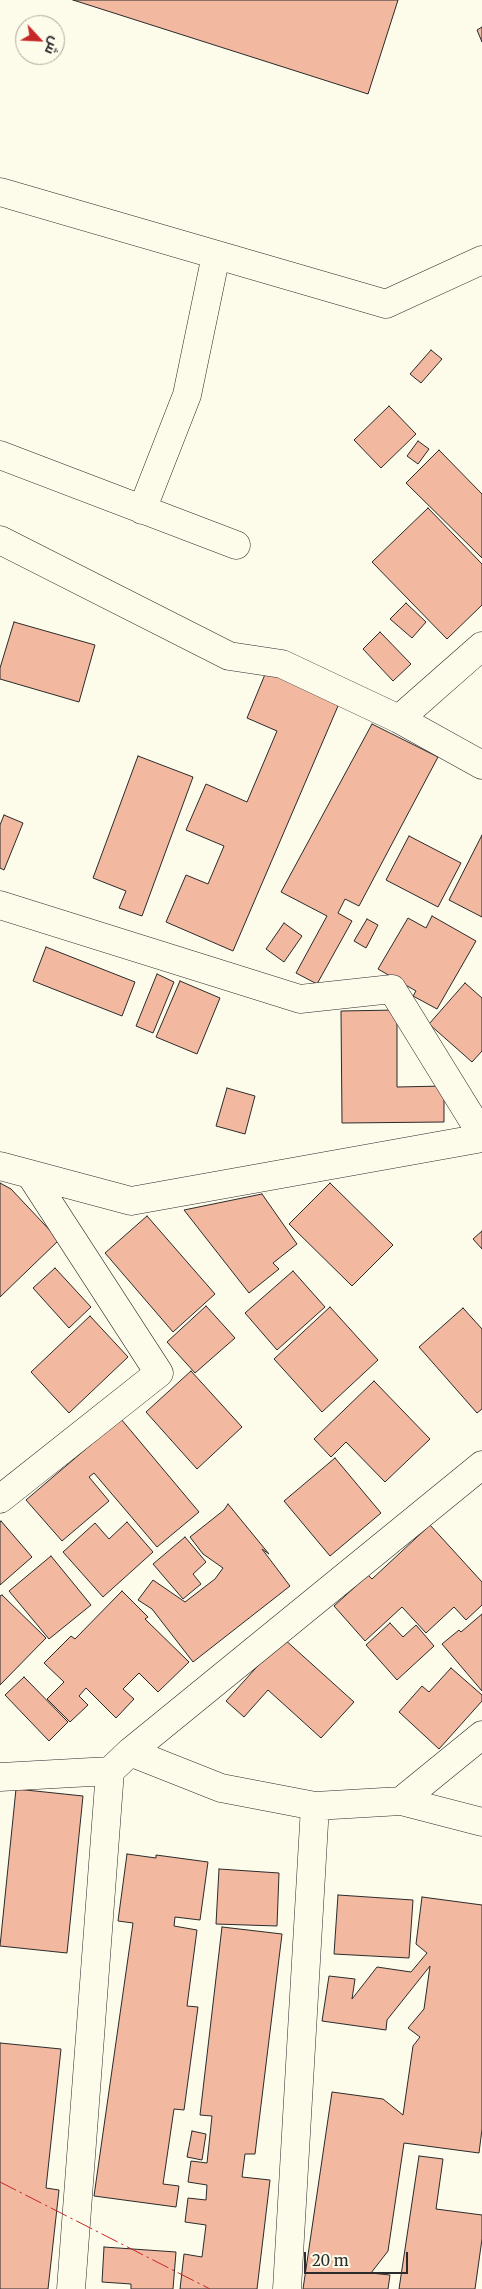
<!DOCTYPE html>
<html>
<head>
<meta charset="utf-8">
<style>
  body { margin:0 }
  #map { position:relative; width:482px; height:2289px; overflow:hidden; background:#fdfbea; font-family:Merriweather,Cairo,serif }
  canvas { display:block }
  .north { position:absolute; left:15px; top:15px; width:50px; height:50px; box-sizing:border-box; background:#fdfbea; border:1px solid #a9a89e; border-radius:50%; rotate:115deg; font-size:14px; font-weight:700; line-height:20px; text-align:center; color:#2b2b2b }
  .north::after { content:''; display:block; margin:auto; width:18px; height:22px; background:#c62828; clip-path:polygon(50% 0,100% 100%,50% 72%,0 100%) }
  .scale { position:absolute; left:304px; top:2252px; width:104px; height:22px; box-sizing:border-box; border:2px solid #2b2b2b; border-top:0; padding-left:6px; font-size:15px; line-height:18px; white-space:nowrap; color:#2b2b2b; -webkit-text-stroke:4px #fdfbea; paint-order:stroke }
</style>
</head>
<body>
<div id="map">
<canvas width="482" height="2289"></canvas>
<div class="north">ش</div>
<div class="scale">20 m</div>
</div>
<script>
const ctx = document.querySelector('canvas').getContext('2d');
ctx.lineJoin = 'round';
function fill(path, color) { ctx.fillStyle = color; ctx.fill(path, 'evenodd'); }
const shape = rows => new Path2D(rows.map(r => 'M' + r).join(''));
function trace(path, color, width, dash) { ctx.strokeStyle = color; ctx.lineWidth = width; ctx.lineCap = dash ? 'butt' : 'round'; ctx.setLineDash(dash || []); ctx.stroke(path); }
const building = shape([
  [73,0,398,0,368,94,73,0],
  [482,27,482,42,477,30,482,27],
  [431,350,442,359,421,383,410,374,431,350],
  [389,406,416,434,381,468,354,440,389,406],
  [418,441,429,449,418,464,407,456,418,441],
  [439,450,482,494,482,558,406,483,439,450],
  [428,508,482,564,482,605,447,639,372,562,428,508],
  [406,603,426,622,412,638,390,619,406,603],
  [14,622,95,645,79,702,0,679,0,668,14,622],
  [380,632,411,664,393,681,363,649,380,632],
  [266,672,341,699,233,951,166,922,186,875,208,884,224,846,186,830,206,784,247,802,277,731,247,718,266,672],
  [372,724,438,757,359,906,345,899,338,913,352,921,317,984,296,973,327,916,281,892,372,724],
  [138,756,193,777,142,916,119,908,126,891,93,878,138,756],
  [4,815,23,823,4,870,0,868,0,825,4,815],
  [482,835,482,917,449,900,482,835],
  [409,836,461,863,438,907,386,880,409,836],
  [432,916,476,941,437,1009,413,996,416,991,378,969,408,918,426,928,432,916],
  [367,919,378,925,366,948,354,941,367,919],
  [284,923,302,936,284,962,266,949,284,923],
  [46,947,135,982,122,1016,33,981,46,947],
  [157,974,174,982,153,1033,136,1026,157,974],
  [180,981,220,998,197,1054,156,1037,180,981],
  [465,983,482,998,482,1051,472,1062,429,1024,465,983],
  [397,1010,397,1087,444,1086,444,1122,342,1123,341,1011,397,1010],
  [227,1088,255,1096,245,1134,216,1126,227,1088],
  [0,1183,11,1189,59,1240,0,1297,0,1183],
  [330,1183,393,1245,352,1286,289,1224,330,1183],
  [262,1194,297,1244,273,1263,279,1269,249,1293,184,1210,262,1194],
  [147,1216,215,1294,173,1332,105,1253,147,1216],
  [482,1231,482,1249,473,1239,482,1231],
  [55,1268,91,1307,69,1328,33,1288,55,1268],
  [293,1271,325,1307,277,1350,245,1313,293,1271],
  [206,1306,235,1338,195,1373,167,1342,206,1306],
  [330,1307,378,1360,322,1412,274,1359,330,1307],
  [463,1308,482,1329,482,1409,477,1413,419,1347,463,1308],
  [90,1316,128,1357,69,1413,31,1372,90,1316],
  [191,1371,242,1427,197,1469,146,1412,191,1371],
  [374,1381,430,1439,385,1482,346,1442,331,1457,314,1439,374,1381],
  [121,1419,199,1512,157,1547,94,1473,89,1477,109,1501,62,1541,26,1500,121,1419],
  [335,1458,381,1513,330,1556,284,1501,335,1458],
  [228,1504,269,1554,262,1549,290,1586,193,1662,152,1609,138,1600,153,1580,185,1602,215,1579,223,1568,203,1554,190,1537,224,1510,228,1504],
  [1,1521,32,1557,0,1585,0,1522,1,1521],
  [127,1522,153,1552,103,1597,63,1552,95,1523,109,1539,127,1522],
  [430,1525,482,1582,482,1605,466,1620,454,1607,426,1633,402,1607,365,1641,334,1606,368,1575,372,1579,430,1525],
  [185,1537,206,1562,193,1574,201,1584,183,1599,153,1564,185,1537],
  [51,1556,91,1605,49,1639,9,1591,51,1556],
  [122,1591,148,1617,145,1619,189,1662,158,1692,139,1673,123,1689,134,1699,116,1718,86,1688,79,1696,88,1705,70,1722,47,1699,64,1682,44,1663,71,1636,75,1639,122,1591],
  [2,1595,46,1638,0,1685,0,1596,2,1595],
  [482,1614,482,1691,442,1644,459,1630,461,1632,482,1614],
  [390,1623,403,1637,416,1625,434,1646,397,1680,366,1645,390,1623],
  [283,1638,354,1702,321,1738,268,1690,244,1717,226,1701,283,1638],
  [451,1668,482,1695,482,1701,439,1749,399,1712,422,1686,429,1692,451,1668],
  [24,1677,68,1722,49,1741,5,1695,24,1677],
  [16,1789,83,1796,67,1953,0,1946,16,1789],
  [127,1854,156,1858,156,1855,208,1862,200,1920,175,1917,174,1926,197,1930,187,2006,198,2007,184,2110,174,2109,163,2184,179,2186,176,2207,94,2196,133,1923,118,1921,127,1854],
  [219,1869,279,1873,277,1926,216,1924,219,1869],
  [338,1895,413,1900,409,1958,334,1954,338,1895],
  [422,1897,482,1905,482,2129,479,2153,404,2143,388,2251,371,2273,390,2275,388,2289,303,2289,332,2092,383,2099,403,2115,413,2046,420,2037,408,2028,424,2009,430,1966,387,2020,386,2030,322,2021,329,1976,355,1979,352,1999,377,1967,411,1972,427,1953,416,1944,422,1897],
  [222,1927,282,1934,255,2154,245,2154,242,2177,270,2180,257,2289,180,2289,184,2254,202,2257,206,2225,185,2222,188,2198,206,2200,207,2185,188,2182,191,2161,207,2163,212,2116,200,2115,222,1927],
  [0,2043,61,2049,46,2188,59,2190,48,2289,0,2289,0,2043],
  [192,2131,206,2134,202,2160,187,2157,192,2131],
  [419,2156,443,2159,436,2209,482,2215,482,2239,475,2289,399,2289,419,2156],
  [104,2247,176,2252,173,2289,131,2289,131,2284,102,2282,104,2247]
]);
fill(building, '#f2b8a0');
trace(building, '#2b2b2b', 1);
const street = shape([
  [0,192,386,304,482,260],
  [0,455,236,545],
  [142,510,187,395,216,255],
  [0,540,229,656,282,664,399,719,482,765],
  [399,719,482,646],
  [0,905,300,999,392,989,482,1135],
  [0,1166,131,1201,482,1138],
  [0,1499,159,1373,30,1174],
  [130,1752,482,1465],
  [0,1777,110,1771,130,1752,221,1788,315,1806,401,1801,482,1822],
  [401,1801,482,1735],
  [71,2289,110,1771],
  [287,2289,315,1806]
]);
trace(street, '#2b2b2b', 29);
trace(street, '#fdfbea', 28);
trace(shape([
  [0,2182,210,2289]
]), '#c62828', 1, [18, 4, 2.5, 4]);
</script>
</body>
</html>
